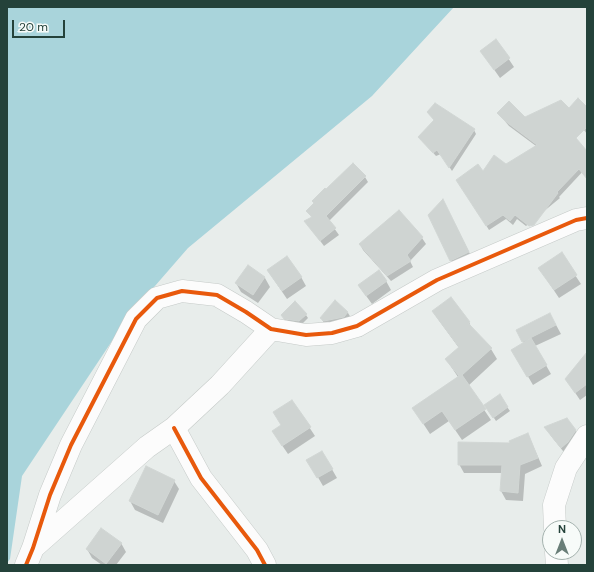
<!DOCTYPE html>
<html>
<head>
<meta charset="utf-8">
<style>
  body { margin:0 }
  #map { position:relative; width:594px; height:572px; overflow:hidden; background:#e8edeb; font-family:"DM Sans",sans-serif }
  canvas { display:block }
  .frame { position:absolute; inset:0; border:8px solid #24423a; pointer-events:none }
  .north { position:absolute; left:542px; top:520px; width:40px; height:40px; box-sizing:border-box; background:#f7fbf9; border:1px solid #a3b1ad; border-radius:50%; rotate:0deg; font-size:11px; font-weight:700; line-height:16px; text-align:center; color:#24423a }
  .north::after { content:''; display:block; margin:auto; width:14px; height:18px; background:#697e78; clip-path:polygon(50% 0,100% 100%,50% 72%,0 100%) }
  .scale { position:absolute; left:12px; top:20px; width:53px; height:18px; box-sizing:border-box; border:2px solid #24423a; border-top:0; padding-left:5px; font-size:12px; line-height:14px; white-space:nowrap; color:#24423a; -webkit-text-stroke:3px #f7fbf9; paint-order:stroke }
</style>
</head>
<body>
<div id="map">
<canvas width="594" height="572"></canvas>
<div class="frame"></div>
<div class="north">N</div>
<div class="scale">20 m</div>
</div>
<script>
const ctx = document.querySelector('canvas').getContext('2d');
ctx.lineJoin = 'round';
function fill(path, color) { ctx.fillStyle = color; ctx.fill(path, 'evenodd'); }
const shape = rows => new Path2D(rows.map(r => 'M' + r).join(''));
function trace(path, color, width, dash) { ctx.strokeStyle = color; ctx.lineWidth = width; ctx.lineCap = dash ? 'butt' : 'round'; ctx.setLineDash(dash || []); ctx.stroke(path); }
fill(shape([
  [7,7,454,7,372,96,188,248,128,317,22,476,10,559,7,563]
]), '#a9d4db');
fill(shape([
  [496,40,514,67,500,78,481,51],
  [587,108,587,134,584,130,568,143,586,168,559,197,560,198,526,226,517,219,513,225,506,219,489,230,458,180,506,165,536,146,509,126,498,113,525,118,569,110],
  [428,112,474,130,476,134,452,171,441,154,436,156,419,137,435,121],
  [365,177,368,182,329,221,339,235,324,246,305,221,312,218,307,211],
  [443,200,473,260,455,268,451,260],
  [399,212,422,238,426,244,410,261,413,267,391,281,363,250,360,244],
  [561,254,581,284,559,298,545,277],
  [248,266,265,278,270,287,258,303,241,292,236,283],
  [268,271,301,277,306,286,287,299],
  [386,281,391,290,372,304,359,286],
  [335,302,348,313,353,321,326,326,321,318],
  [433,312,469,322,472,329,491,349,497,359,468,386,491,420,462,440,449,421,430,434,413,408,458,377,446,359,459,348,440,322],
  [306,315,308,318,301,325,287,322,284,319],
  [555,323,561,334,535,346,551,374,533,385,513,351,524,344,517,330],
  [587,358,587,395,580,400,566,379],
  [499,396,510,411,496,421,488,409],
  [292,401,315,436,288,454,273,432,282,426],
  [546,427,575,430,580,439,567,456,551,436],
  [528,434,542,466,525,474,523,501,506,500,501,491,502,473,464,473,459,464,512,444],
  [322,452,337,478,323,486,308,460],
  [174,481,179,489,163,523,135,510,130,501],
  [121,543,126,552,116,565,102,565,92,558,87,549]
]), '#0003');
const building = shape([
  [496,39,510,58,494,70,480,51,496,39],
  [578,98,587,107,587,127,576,138,587,151,587,179,579,169,557,192,558,193,534,225,529,226,515,215,510,221,503,215,486,226,456,180,478,164,483,171,494,155,506,164,537,145,505,121,497,113,509,101,525,117,561,100,569,108,578,98],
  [435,103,475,129,449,168,437,150,433,153,418,137,434,120,427,112,435,103],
  [353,163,366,176,326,216,336,228,320,241,304,221,312,217,306,211,314,203,312,201,325,188,326,189,353,163],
  [443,199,469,252,450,261,428,215,443,199],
  [399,210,423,237,407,255,411,261,387,276,359,244,399,210],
  [562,252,577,275,554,290,538,268,562,252],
  [287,256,302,277,282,291,267,270,287,256],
  [248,265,265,277,253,295,235,283,248,265],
  [379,270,387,281,366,296,358,285,379,270],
  [451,297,470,322,468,323,492,348,462,375,486,409,455,430,442,411,423,424,412,408,459,376,445,359,459,347,432,311,451,297],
  [335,300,348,312,344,317,324,321,320,318,335,300],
  [295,301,307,314,299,321,284,319,281,315,295,301],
  [550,313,556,325,522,342,516,330,550,313],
  [531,338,547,365,527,377,511,350,531,338],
  [587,352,587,384,575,393,565,379,587,352],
  [500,394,508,407,493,418,484,405,500,394],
  [292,400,311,427,282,446,272,431,281,425,273,412,292,400],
  [567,418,576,430,568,442,561,448,544,427,567,418],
  [528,433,538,458,520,465,518,493,500,491,502,465,458,465,458,442,510,443,509,441,528,433],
  [322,451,333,469,317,478,306,460,322,451],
  [146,466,175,480,158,515,129,501,146,466],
  [101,528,122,543,106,564,86,549,101,528]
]);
fill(building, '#cfd4d2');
trace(building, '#d1d6d4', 1);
const minor = shape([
  [174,428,201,478,257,550,265,565],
  [555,528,554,505,566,468,587,436],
  [34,547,147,447,174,428,220,385,271,329],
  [556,552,557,565],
  [26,565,33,548,50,495,71,445,136,319,157,298,182,291,217,295,246,312,271,329,306,335,332,333,357,326,437,280,576,220,587,218]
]);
trace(minor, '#c5cac8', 23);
trace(minor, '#fcfcfc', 22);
trace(shape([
  [174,428,201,478,257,550,265,565],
  [26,565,33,548,50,495,71,445,136,319,157,298,182,291,217,295,246,312,271,329,306,335,332,333,357,326,437,280,576,220,587,218]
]), '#e8590c', 4);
</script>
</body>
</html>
